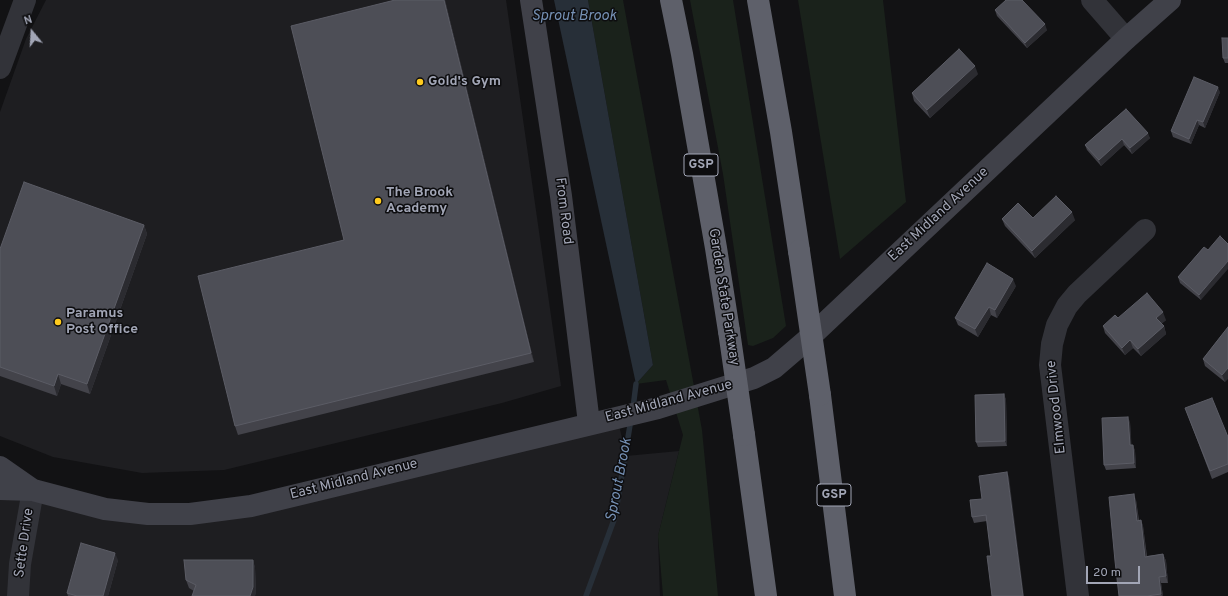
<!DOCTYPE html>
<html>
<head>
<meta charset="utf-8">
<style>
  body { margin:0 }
  #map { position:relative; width:1228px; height:596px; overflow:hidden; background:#121214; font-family:Overpass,sans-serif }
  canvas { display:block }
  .north { position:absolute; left:12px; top:12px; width:40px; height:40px; -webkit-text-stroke:3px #0d0d0f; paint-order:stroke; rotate:342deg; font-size:11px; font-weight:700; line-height:16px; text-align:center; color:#a2a6b6 }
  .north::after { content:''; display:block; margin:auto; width:14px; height:18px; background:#a2a6b6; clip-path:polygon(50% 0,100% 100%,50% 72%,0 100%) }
  .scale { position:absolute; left:1086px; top:566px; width:54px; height:18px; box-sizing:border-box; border:2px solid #a2a6b6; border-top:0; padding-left:5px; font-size:12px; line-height:14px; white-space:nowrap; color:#a2a6b6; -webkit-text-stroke:3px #0d0d0f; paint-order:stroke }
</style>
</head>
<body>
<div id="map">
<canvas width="1228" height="596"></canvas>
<div class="north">N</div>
<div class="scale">20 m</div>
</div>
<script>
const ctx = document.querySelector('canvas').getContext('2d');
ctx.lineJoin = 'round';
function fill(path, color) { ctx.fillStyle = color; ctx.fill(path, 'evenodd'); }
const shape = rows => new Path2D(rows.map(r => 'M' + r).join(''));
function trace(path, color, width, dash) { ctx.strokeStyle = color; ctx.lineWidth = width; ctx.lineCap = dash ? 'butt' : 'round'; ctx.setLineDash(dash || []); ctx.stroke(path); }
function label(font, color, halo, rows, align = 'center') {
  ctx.font = font + ' Overpass,sans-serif'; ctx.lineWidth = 3; ctx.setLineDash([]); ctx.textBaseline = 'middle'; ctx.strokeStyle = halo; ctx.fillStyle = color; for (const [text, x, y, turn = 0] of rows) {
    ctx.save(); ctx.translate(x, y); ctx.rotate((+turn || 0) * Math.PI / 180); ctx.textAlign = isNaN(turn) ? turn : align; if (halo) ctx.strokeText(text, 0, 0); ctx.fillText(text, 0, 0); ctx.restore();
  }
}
fill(shape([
  [46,0,506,0,561,386,502,403,224,470,142,473,53,457,0,436,0,112,26,39],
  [617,416,626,456,679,451,658,536,660,596,0,596,0,489,190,514]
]), '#1e1e21');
fill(shape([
  [588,0,623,0,702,430,718,596,663,596,658,536,683,435,666,380,636,384,653,365],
  [690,0,733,0,786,326,773,338,753,346,748,345,723,174],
  [798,0,883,0,906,202,840,259]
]), '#1a221b');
fill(shape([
  [554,0,588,0,653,365,636,384]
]), '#272f38');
trace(shape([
  [633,408,636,384],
  [586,596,615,517,631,419]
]), '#272f38', 5.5);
trace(shape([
  [1092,0,1126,39],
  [0,68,25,0],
  [18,596,20,564,33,490],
  [1078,596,1050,365,1052,344,1057,325,1067,306,1077,294,1145,230]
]), '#323339', 22);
trace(shape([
  [531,0,561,196,589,423],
  [0,467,33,490],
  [0,489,33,490,105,509,148,514,190,514,251,506,658,408,754,378,774,368,809,338,1126,39,1170,0]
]), '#404149', 22);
trace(shape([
  [671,0,682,54,716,248,729,331],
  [758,0,781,132,799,251],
  [820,395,845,596],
  [744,435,766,596]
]), '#5e606a', 22);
trace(shape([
  [799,251,820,395],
  [729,331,744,435]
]), '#5e606a', 22);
fill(shape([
  [445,0,534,362,238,435,235,426,344,240],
  [995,10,1047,30,1027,48,997,16],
  [1228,38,1228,63,1225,63,1223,58],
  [978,74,930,118,914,101,912,93],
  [1220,92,1205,128,1199,125,1191,144,1173,137,1171,131],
  [1126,109,1150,138,1132,154,1124,145,1101,166,1087,150,1085,145],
  [1033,218,1075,220,1035,258,1005,226,1002,219],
  [144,225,147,234,90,394,61,384,57,396,0,376,0,249],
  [1204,247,1201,300,1180,283,1178,277],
  [1016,286,997,318,991,315,978,337,958,325,955,318],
  [1118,318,1166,320,1161,324,1164,326,1166,334,1141,356,1133,348,1125,355,1105,333,1103,326],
  [1228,327,1225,382,1205,366,1203,359],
  [1004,394,1006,400,1007,446,978,447,976,442],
  [1185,408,1228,437,1228,472,1212,479],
  [1130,422,1131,445,1133,445,1135,451,1136,468,1106,470,1104,465],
  [1009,477,991,556,987,521,974,523,972,517,982,499],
  [1136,500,1139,520,1141,520,1143,526,1147,556,1163,554,1166,561,1168,583,1161,583,1163,596,1119,596],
  [118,560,108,596,68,596,67,593],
  [253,560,255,568,256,594,194,591,189,588,186,580]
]), '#43434a');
fill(shape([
  [444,0,445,0,534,362,531,353],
  [1045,24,1047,30,1027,48,1025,43],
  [975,66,978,74,930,118,927,110],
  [1218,87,1220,92,1205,128,1203,122],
  [1197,120,1199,125,1191,144,1189,139],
  [1148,133,1150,138,1132,154,1130,148],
  [1122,139,1124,145,1101,166,1099,160],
  [1072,212,1075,220,1035,258,1032,251],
  [144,225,147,234,90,394,87,384],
  [1228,261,1228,269,1201,300,1199,295],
  [1013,279,1016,286,997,318,995,310],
  [989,307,991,315,978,337,975,329],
  [1163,312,1166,320,1159,326,1156,318],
  [1164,326,1166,334,1141,356,1138,349],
  [1130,340,1133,348,1125,355,1122,348],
  [1228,368,1228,379,1225,382,1222,375],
  [58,374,61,384,57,396,54,386],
  [1004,394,1006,400,1007,446,1005,441],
  [1128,417,1130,422,1132,451,1130,445],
  [1133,445,1135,451,1136,468,1134,463],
  [1007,472,1009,477,1024,596,1023,596],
  [1134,494,1136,500,1139,527,1137,521],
  [1141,520,1143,526,1147,563,1145,557],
  [115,553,118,560,108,596,103,596],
  [1163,554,1166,561,1168,583,1166,576],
  [253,560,255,568,256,594,255,596,250,596],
  [1159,577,1161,583,1163,596,1162,596,1161,594]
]), '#2b2b30');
const building = shape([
  [395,0,444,0,531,353,235,426,198,276,344,240,291,26,395,0],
  [1006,0,1022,0,1045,24,1025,43,995,10,1006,0],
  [1222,38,1228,38,1228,58,1223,58,1222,38],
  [959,49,975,66,927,110,912,93,959,49],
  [1194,77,1218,87,1203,122,1197,120,1189,139,1171,131,1194,77],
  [1126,109,1148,133,1130,148,1122,139,1099,160,1085,145,1126,109],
  [24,182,144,225,87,384,58,374,54,386,0,367,0,249,24,182],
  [1056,196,1072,212,1032,251,1002,219,1018,203,1033,218,1056,196],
  [1220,236,1228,244,1228,261,1199,295,1178,277,1204,247,1208,250,1220,236],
  [987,263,1013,279,995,310,989,307,975,329,955,318,987,263],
  [1147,293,1163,312,1156,318,1164,326,1138,349,1130,340,1122,348,1103,326,1115,315,1118,318,1147,293],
  [1228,327,1228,368,1222,375,1203,359,1228,327],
  [1004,394,1005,441,976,442,975,395,1004,394],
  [1212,398,1228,437,1228,464,1210,471,1185,408,1212,398],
  [1128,417,1130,445,1133,445,1134,463,1104,465,1102,418,1128,417],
  [1007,472,1023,596,992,596,987,556,991,556,986,515,972,517,970,500,982,499,979,476,1007,472],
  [1134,494,1137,521,1141,520,1145,557,1163,554,1166,576,1159,577,1161,594,1147,596,1119,596,1115,561,1109,497,1134,494],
  [81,543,115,553,103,596,77,596,67,593,81,543],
  [184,560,253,560,253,587,250,596,192,596,196,585,186,580,184,560]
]);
fill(building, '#4d4e56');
trace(building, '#5b5c65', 1);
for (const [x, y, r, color] of [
  [420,82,4,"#ffcb1e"],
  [378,201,4,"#ffcb1e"],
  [58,322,4,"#ffcb1e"]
]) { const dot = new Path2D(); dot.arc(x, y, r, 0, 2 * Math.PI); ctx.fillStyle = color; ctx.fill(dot); trace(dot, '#0d0d0f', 1.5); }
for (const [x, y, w] of [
  [701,165,34],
  [834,495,34]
]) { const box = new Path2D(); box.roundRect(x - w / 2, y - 11, w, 22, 3); ctx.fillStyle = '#0d0d0f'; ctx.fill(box); trace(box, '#a2a6b6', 1); }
label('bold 13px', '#a2a6b6', null, [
  ["GSP",701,165],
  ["GSP",834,495]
]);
label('bold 14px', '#a2a6b6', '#0d0d0f', [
  ["Gold's Gym",428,82],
  ["The Brook",386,193],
  ["Academy",386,209],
  ["Paramus",66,314],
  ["Post Office",66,330]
], 'left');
label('14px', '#a2a6b6', '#0d0d0f', [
  ["From Road",563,211,83],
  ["East Midland Avenue",939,215,-43],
  ["Garden State Parkway",723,297,81],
  ["East Midland Avenue",669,402,-15],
  ["Elmwood Drive",1057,407,-96],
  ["East Midland Avenue",354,480,-14],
  ["Sette Drive",25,543,-82]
]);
label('italic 15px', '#7590b4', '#0d0d0f', [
  ["Sprout Brook",574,17],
  ["Sprout Brook",620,480,-79]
]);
</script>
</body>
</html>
